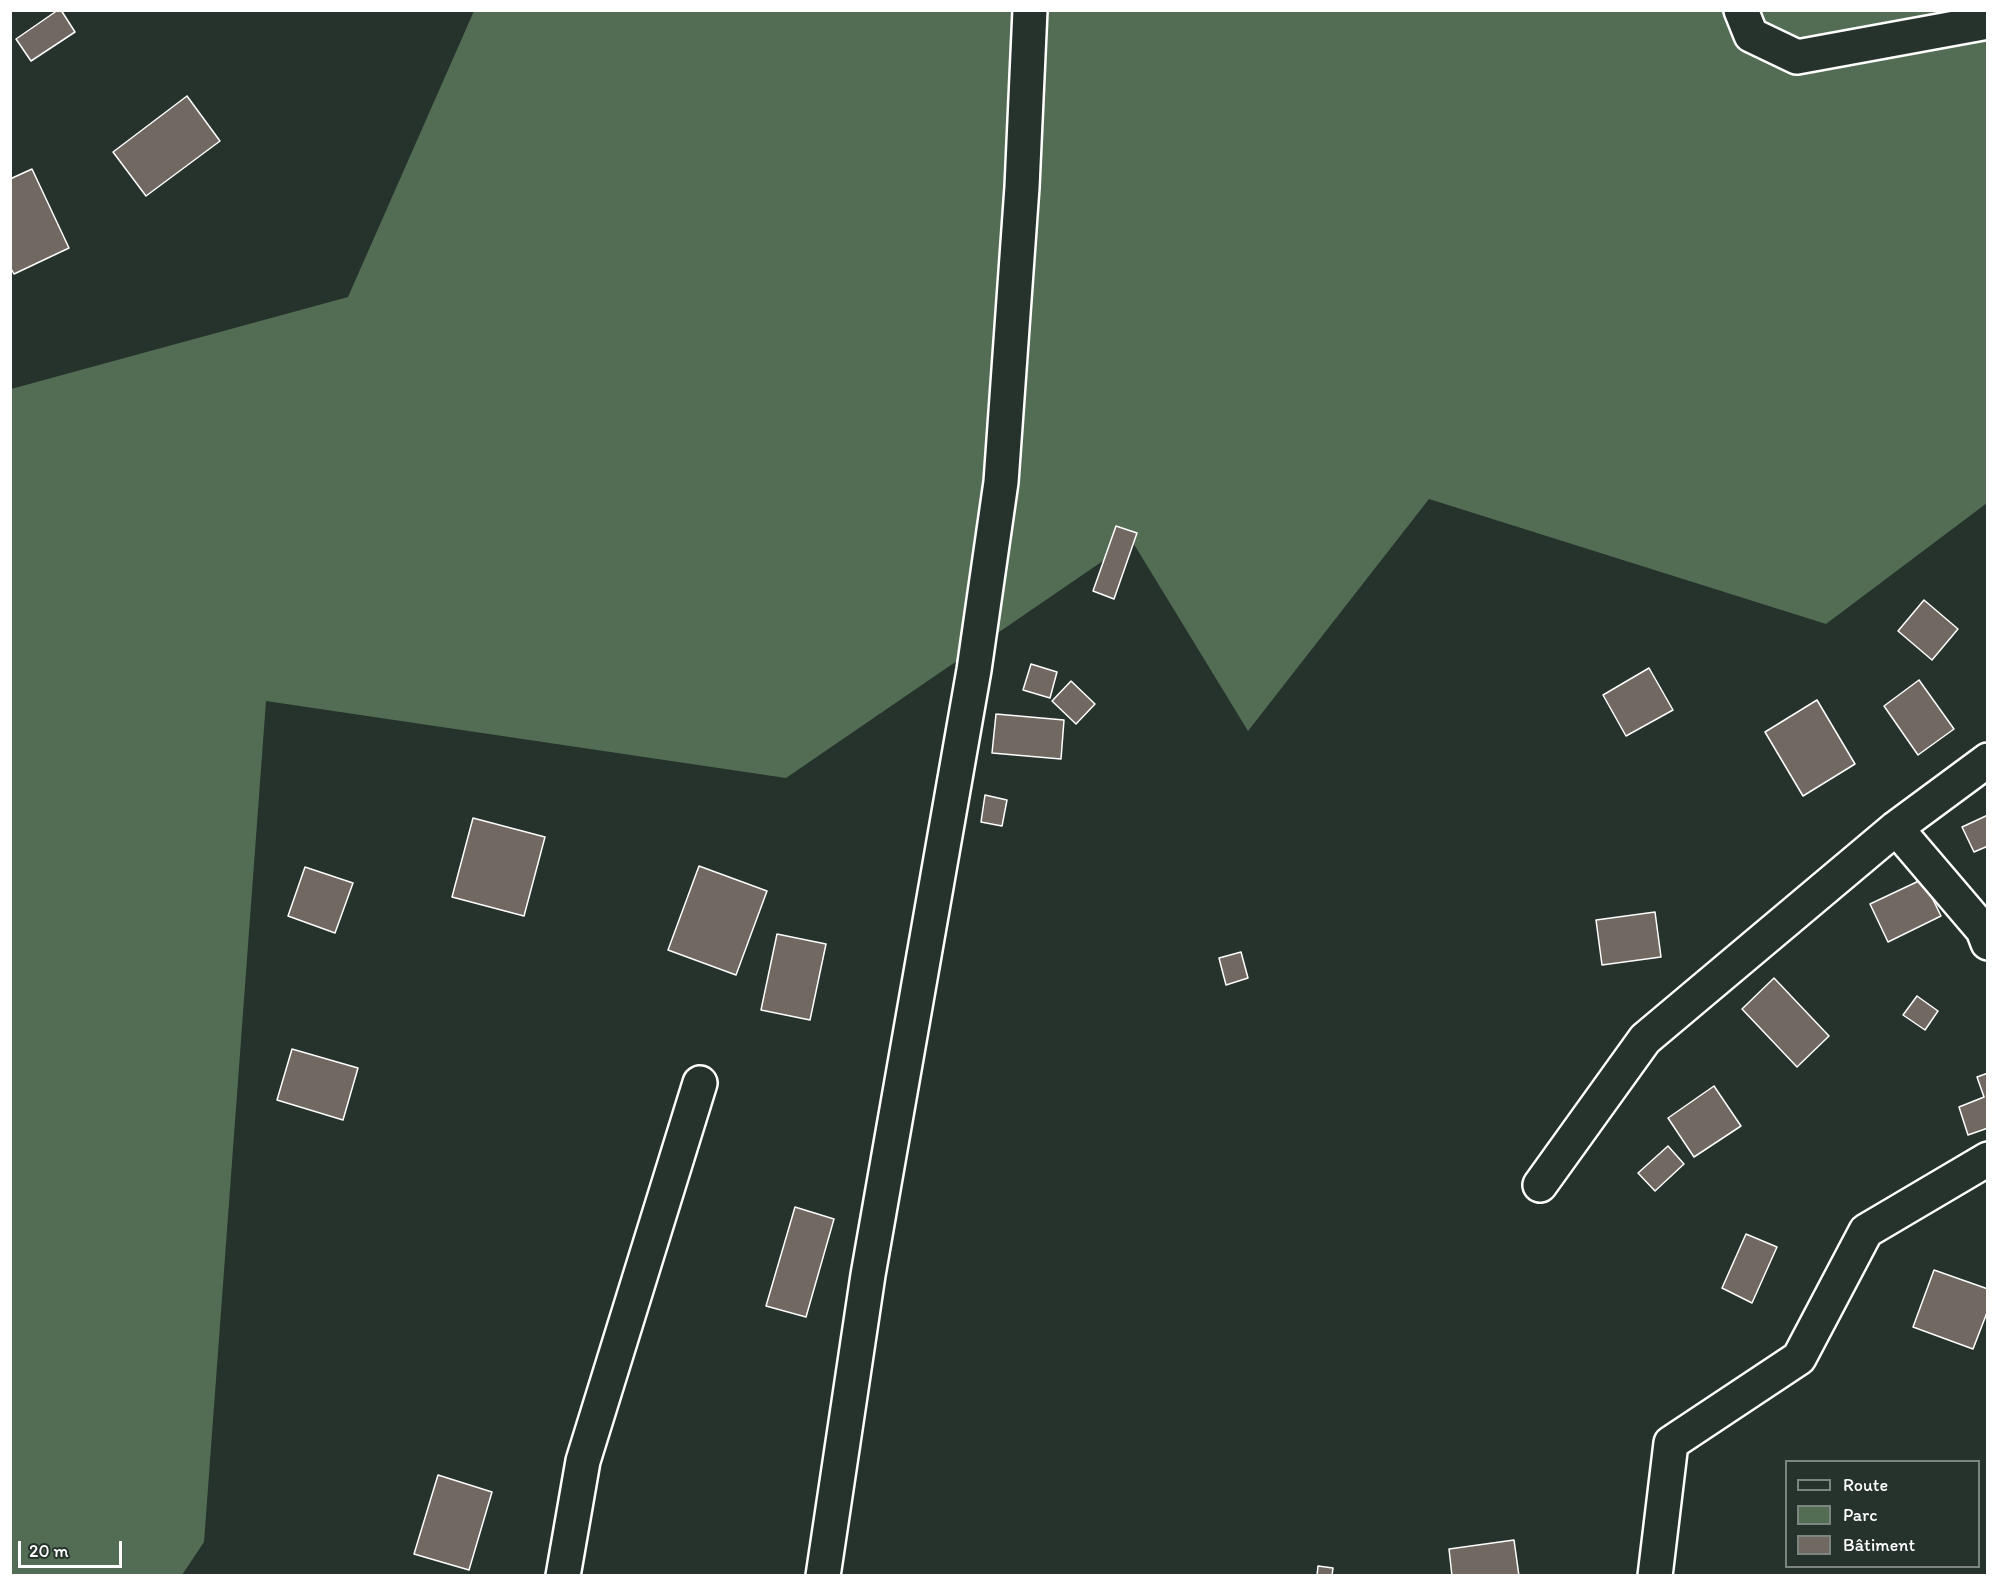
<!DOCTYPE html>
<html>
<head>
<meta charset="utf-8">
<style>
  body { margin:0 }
  #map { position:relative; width:1998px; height:1586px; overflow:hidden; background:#26332d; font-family:Itim,sans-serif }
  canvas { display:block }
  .frame { position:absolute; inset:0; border:12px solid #fff; pointer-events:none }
  .legend { position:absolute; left:1785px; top:1460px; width:195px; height:108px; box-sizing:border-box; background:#26332d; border:2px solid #7d8581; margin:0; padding:8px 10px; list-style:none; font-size:18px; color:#fff }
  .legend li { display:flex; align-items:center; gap:12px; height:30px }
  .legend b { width:30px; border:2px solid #7d8581 }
  .scale { position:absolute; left:18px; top:1541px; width:104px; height:27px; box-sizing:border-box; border:3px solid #fff; border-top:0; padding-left:8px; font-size:18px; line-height:21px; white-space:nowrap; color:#fff; -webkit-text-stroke:4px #26332d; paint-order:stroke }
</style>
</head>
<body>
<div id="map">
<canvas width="1998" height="1586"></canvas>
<div class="frame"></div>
<ul class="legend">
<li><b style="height:8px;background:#26332d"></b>Route</li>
<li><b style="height:16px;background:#526d54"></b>Parc</li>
<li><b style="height:16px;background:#706861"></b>Bâtiment</li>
</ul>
<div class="scale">20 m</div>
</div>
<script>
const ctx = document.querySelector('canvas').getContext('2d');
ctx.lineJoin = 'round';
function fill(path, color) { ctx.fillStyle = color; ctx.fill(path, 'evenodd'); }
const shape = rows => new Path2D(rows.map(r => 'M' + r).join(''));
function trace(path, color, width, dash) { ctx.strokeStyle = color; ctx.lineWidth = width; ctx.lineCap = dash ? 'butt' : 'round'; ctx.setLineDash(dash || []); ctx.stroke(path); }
fill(shape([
  [474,11,1987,11,1987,503,1826,624,1429,499,1248,731,1132,541,786,778,266,701,204,1542,182,1575,11,1576,11,389,348,297]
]), '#526d54');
const building = shape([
  [58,10,61,10,75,32,31,61,16,39,58,10],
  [187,96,220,141,146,196,113,152,187,96],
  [32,169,69,248,14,274,10,267,10,179,32,169],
  [1116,526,1137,533,1114,599,1093,591,1116,526],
  [1924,600,1958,629,1932,660,1898,631,1924,600],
  [1031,664,1057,672,1050,698,1023,690,1031,664],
  [1649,668,1673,710,1626,736,1603,695,1649,668],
  [1919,680,1954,729,1918,755,1884,706,1919,680],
  [1071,681,1095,704,1076,724,1052,701,1071,681],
  [1817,700,1855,764,1803,796,1765,732,1817,700],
  [996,714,1064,720,1061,759,992,753,996,714],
  [985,795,1007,800,1002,826,981,822,985,795],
  [1988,815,1988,846,1974,852,1962,827,1988,815],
  [473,818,545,837,524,916,452,897,473,818],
  [699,866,767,891,736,975,668,950,699,866],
  [305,867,353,883,335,933,288,916,305,867],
  [1923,879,1941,916,1888,942,1870,904,1923,879],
  [1655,912,1661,957,1602,965,1596,920,1655,912],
  [777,934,826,944,810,1020,761,1010,777,934],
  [1241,952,1248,978,1226,985,1219,958,1241,952],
  [1774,978,1829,1036,1797,1067,1742,1009,1774,978],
  [1917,996,1938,1011,1925,1030,1903,1015,1917,996],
  [292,1049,358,1068,343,1120,277,1100,292,1049],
  [1988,1073,1988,1128,1968,1135,1959,1107,1984,1097,1977,1077,1988,1073],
  [1714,1086,1741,1126,1694,1157,1668,1118,1714,1086],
  [1668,1146,1684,1164,1655,1191,1638,1173,1668,1146],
  [795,1207,834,1219,806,1317,766,1306,795,1207],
  [1746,1234,1777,1247,1752,1303,1722,1288,1746,1234],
  [1934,1270,1988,1289,1988,1310,1973,1349,1913,1327,1934,1270],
  [438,1475,492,1492,469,1570,414,1554,438,1475],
  [1514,1540,1519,1576,1452,1576,1449,1549,1514,1540],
  [1318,1566,1333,1568,1332,1576,1317,1576,1318,1566]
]);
fill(building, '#706861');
trace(building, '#fff', 1.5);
const street = shape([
  [1741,10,1751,35,1797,57,1988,22],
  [1896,828,1983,930,1988,943],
  [1540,1185,1645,1039,1896,828,1988,760],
  [563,1576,583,1461,700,1083],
  [823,1576,868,1275,974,670,1001,482,1022,187,1030,10],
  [1655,1576,1671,1443,1799,1358,1866,1231,1988,1159]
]);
trace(street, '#fff', 38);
trace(street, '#26332d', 33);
</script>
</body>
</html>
